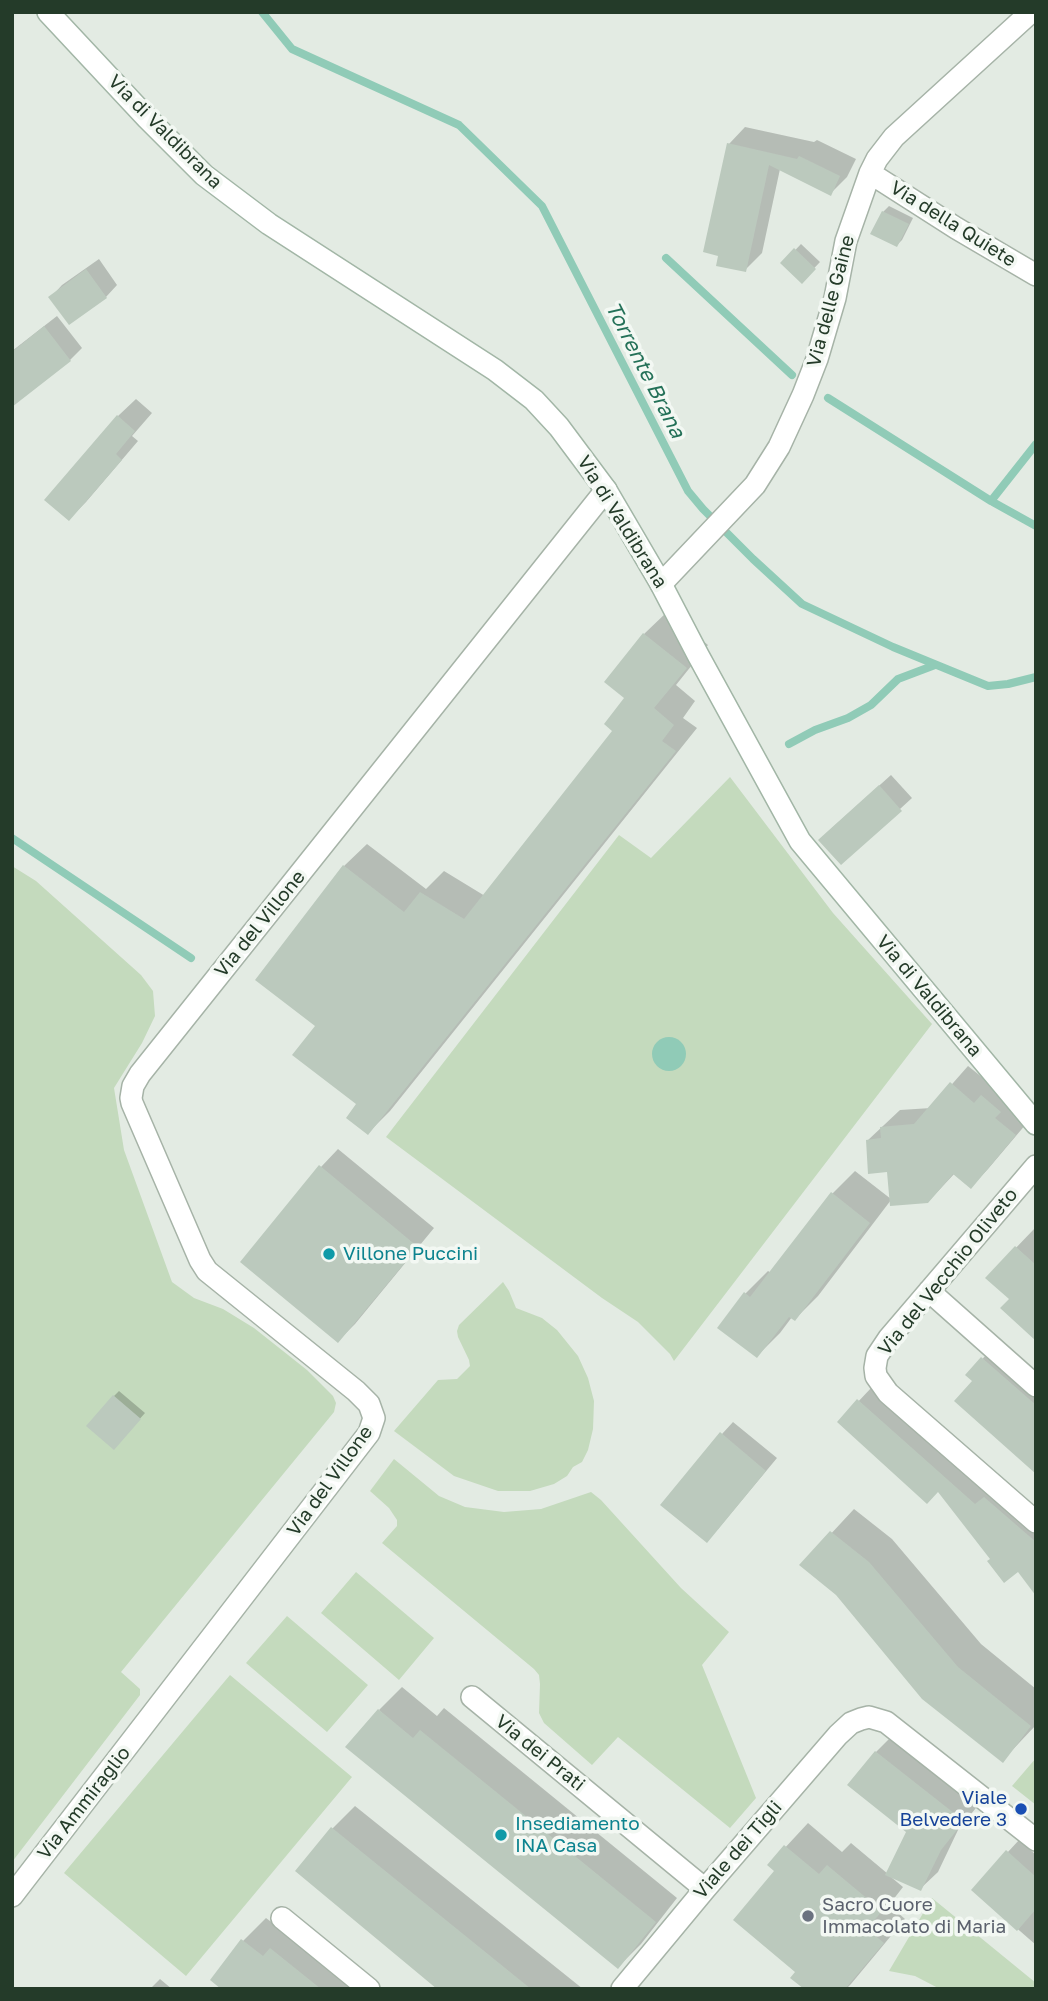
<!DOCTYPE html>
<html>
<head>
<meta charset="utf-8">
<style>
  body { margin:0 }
  #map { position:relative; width:1048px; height:2001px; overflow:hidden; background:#e3ebe3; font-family:"Golos Text",sans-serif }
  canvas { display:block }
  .frame { position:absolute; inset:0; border:14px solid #243b29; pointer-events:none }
</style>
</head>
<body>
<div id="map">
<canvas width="1048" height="2001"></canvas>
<div class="frame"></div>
</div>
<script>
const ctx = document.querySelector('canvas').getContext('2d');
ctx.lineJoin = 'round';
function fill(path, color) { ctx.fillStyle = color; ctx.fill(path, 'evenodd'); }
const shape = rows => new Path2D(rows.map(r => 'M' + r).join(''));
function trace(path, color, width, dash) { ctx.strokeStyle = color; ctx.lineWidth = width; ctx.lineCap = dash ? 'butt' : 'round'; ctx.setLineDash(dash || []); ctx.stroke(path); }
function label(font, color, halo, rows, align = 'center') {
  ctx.font = font + ' "Golos Text",sans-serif'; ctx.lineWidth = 7; ctx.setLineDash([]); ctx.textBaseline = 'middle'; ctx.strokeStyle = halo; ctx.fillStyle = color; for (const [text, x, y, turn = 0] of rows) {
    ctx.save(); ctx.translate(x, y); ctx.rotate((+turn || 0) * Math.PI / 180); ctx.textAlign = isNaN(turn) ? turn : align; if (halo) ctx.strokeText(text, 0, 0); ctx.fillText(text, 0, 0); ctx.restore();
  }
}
fill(shape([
  [730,777,833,913,932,1024,674,1361,670,1354,638,1322,602,1298,386,1137,619,835,651,858],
  [12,866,36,881,141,975,153,991,155,1016,142,1043,114,1088,124,1150,172,1282,194,1298,223,1309,254,1328,307,1370,333,1396,336,1403,334,1412,121,1672,140,1689,140,1695,12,1862],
  [503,1282,509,1291,516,1308,542,1318,557,1330,578,1356,588,1378,594,1401,593,1429,588,1450,582,1462,573,1467,567,1476,554,1484,530,1491,498,1491,454,1476,394,1431,438,1380,457,1379,470,1366,469,1360,458,1337,457,1331,459,1325],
  [394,1459,439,1496,465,1507,504,1512,541,1509,591,1492,601,1500,681,1588,729,1632,702,1665,756,1798,730,1828,618,1737,592,1765,544,1723,539,1713,540,1684,539,1675,534,1669,382,1543,397,1526,397,1520,389,1508,370,1491],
  [356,1572,434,1638,399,1680,321,1613],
  [287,1616,368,1685,327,1732,246,1663],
  [230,1675,352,1777,186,1976,64,1873],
  [1036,1758,1036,1805,1012,1786],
  [932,1898,1036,1983,1036,1989,940,1989,915,1976,889,1971]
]), '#c4dabd');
fill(shape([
  '652 1054a17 17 0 1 1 34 0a17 17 0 1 1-34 0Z'
]), '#90cbb7');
fill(shape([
  [745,127,814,142,817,140,856,159,847,177,830,194,780,169,762,253,745,270,729,144],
  [889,206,913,218,902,240,897,245,872,233,883,212],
  [801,244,820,262,802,281,783,263],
  [99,259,117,285,106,297,51,297,62,285],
  [57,316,82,348,70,360,13,404,12,351],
  [136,399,152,413,132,436,138,441,86,502,69,519,118,416],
  [667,612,708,645,676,685,695,701,683,718,697,728,390,1111,368,1133,359,1103,317,1026,257,980,344,866,367,844,426,889,444,871,485,896,615,731,627,697,644,634],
  [891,775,912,798,841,863,832,828],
  [968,1066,1032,1117,988,1169,971,1187,955,1173,928,1202,891,1200,818,1296,795,1319,792,1317,780,1333,757,1356,745,1294,768,1271,771,1273,832,1194,855,1171,891,1199,889,1170,867,1141,900,1110,931,1108],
  [338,1149,434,1228,355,1324,338,1341,321,1167],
  [1035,1228,1036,1229,1036,1338,1011,1299,988,1277],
  [995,1345,1036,1381,1036,1472,974,1380,968,1375],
  [872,1387,1036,1518,1036,1589,1018,1570,992,1559,938,1490,839,1422],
  [119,1391,145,1413,119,1442,114,1396],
  [733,1422,777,1458,718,1529,722,1434],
  [854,1509,892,1539,981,1644,1036,1689,1036,1725,1003,1760,837,1593,802,1565],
  [402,1687,437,1716,444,1708,677,1898,641,1944,618,1967,379,1710],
  [894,1734,980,1803,958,1830,938,1872,920,1889,891,1877,903,1887,889,1905,905,1919,851,1984,846,1989,806,1989,797,1972,777,1871,769,1865,808,1823,842,1852,851,1843,888,1874,908,1831,850,1785,876,1752],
  [355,1806,583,1989,440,1989,332,1829],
  [1019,1840,1036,1855,1036,1945,973,1890],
  [266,1918,287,1934,373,1989,224,1989,243,1941],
  [160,1979,172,1989,150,1989]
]), '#0003');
trace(shape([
  [262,12,292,49,459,125,542,206,688,491,703,509,753,559,802,604,893,647,988,686,1008,684,1036,677],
  [666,258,792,375],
  [828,398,991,501,1036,526],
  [991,501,1036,444],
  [789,744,815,730,848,718,871,705,898,679,935,665],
  [12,838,191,958]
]), '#90cbb7', 8);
fill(shape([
  [727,143,797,159,799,156,840,176,831,196,769,165,746,272,716,266,718,256,703,252],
  [882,211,909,224,897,247,870,234],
  [794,248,816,269,802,284,780,263],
  [86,269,107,298,69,325,48,297],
  [44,326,71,361,12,407,12,352],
  [117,415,135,431,116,454,122,460,69,521,44,500],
  [643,633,687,668,654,708,674,725,662,741,676,751,368,1135,346,1118,356,1104,292,1055,315,1026,255,980,343,865,404,912,420,892,464,919,612,731,604,724,624,698,604,682],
  [879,785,902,811,841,865,818,840],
  [950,1082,974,1103,981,1095,1001,1112,995,1118,1016,1135,971,1189,953,1174,928,1203,890,1206,887,1172,868,1174,866,1140,881,1138,880,1127,914,1124],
  [319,1165,418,1247,338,1343,240,1262],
  [831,1192,870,1223,795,1321,789,1317,757,1358,717,1328,744,1292,750,1297],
  [1015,1246,1036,1265,1036,1341,1000,1308,1009,1299,985,1278],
  [981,1357,1036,1405,1036,1474,954,1401,972,1381,965,1375],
  [113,1395,141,1419,114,1450,86,1426],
  [857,1399,975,1504,984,1497,1036,1542,1036,1596,1018,1572,1004,1583,987,1561,990,1559,938,1492,927,1504,837,1422],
  [720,1432,766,1471,707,1543,660,1505],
  [830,1531,869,1562,958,1667,1031,1726,1003,1763,922,1699,836,1595,799,1565],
  [378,1709,413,1738,420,1730,656,1922,618,1969,345,1747],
  [875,1751,964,1821,941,1850,921,1891,885,1875,906,1832,847,1785],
  [331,1827,531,1989,437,1989,295,1871],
  [784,1845,819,1874,827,1865,882,1911,867,1929,884,1943,845,1989,804,1989,790,1978,795,1972,733,1920,774,1871,767,1865],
  [1006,1850,1036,1877,1036,1909,1017,1931,971,1890],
  [241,1939,263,1956,270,1948,321,1989,221,1989,210,1980]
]), '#bbc9bd');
const street = shape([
  [870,173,956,228,1036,275],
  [661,584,755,485,779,447,803,395,817,359,835,298,846,241,870,173,877,159,894,137,1031,12],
  [1036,1166,889,1338,877,1356,875,1368,876,1376,888,1393,1036,1522],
  [929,1291,1036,1386],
  [472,1697,705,1889],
  [12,1896,369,1433,374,1418,369,1404,356,1391,207,1271,200,1260,132,1103,131,1098,133,1086,140,1074,606,490],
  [282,1918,369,1989],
  [622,1989,705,1889,838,1735,851,1723,861,1719,869,1717,886,1722,1036,1840]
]);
const secondary = shape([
  [48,12,147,118,204,175,269,224,495,370,534,400,559,427,606,490,661,584,698,655,800,841,1036,1124]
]);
trace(street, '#a6b3a7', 24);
trace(secondary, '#a2b6a6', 24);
trace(street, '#fff', 21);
trace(secondary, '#fff', 21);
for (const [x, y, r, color] of [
  [329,1254,7,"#0f9aa8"],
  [1021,1809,7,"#1a4fb4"],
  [501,1835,7,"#0f9aa8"],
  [808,1916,7,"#6b7280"]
]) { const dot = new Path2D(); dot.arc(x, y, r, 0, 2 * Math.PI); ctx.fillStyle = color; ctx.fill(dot); trace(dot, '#f3f8f3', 2.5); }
label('19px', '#243b29', '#f3f8f3', [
  ["Via di Valdibrana",165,132,45],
  ["Via della Quiete",953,224,32],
  ["Via delle Gaine",831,301,-75],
  ["Via di Valdibrana",622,522,58],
  ["Via del Villone",260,924,-51],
  ["Via di Valdibrana",929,996,50],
  ["Via del Vecchio Oliveto",948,1272,-51],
  ["Via del Villone",330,1481,-54],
  ["Via dei Prati",540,1753,39],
  ["Via Ammiraglio",84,1803,-52],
  ["Viale dei Tigli",738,1850,-49]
]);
label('19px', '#0d838f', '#f3f8f3', [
  ["Villone Puccini",343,1254],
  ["Insediamento",515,1824],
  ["INA Casa",515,1846]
], 'left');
label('19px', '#164399', '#f3f8f3', [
  ["Viale",1007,1798],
  ["Belvedere 3",1007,1820]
], 'right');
label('19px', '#5b616d', '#f3f8f3', [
  ["Sacro Cuore",822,1905],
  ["Immacolato di Maria",822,1927]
], 'left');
label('italic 21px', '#247158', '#f3f8f3', [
  ["Torrente Brana",645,370,63]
]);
</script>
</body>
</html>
